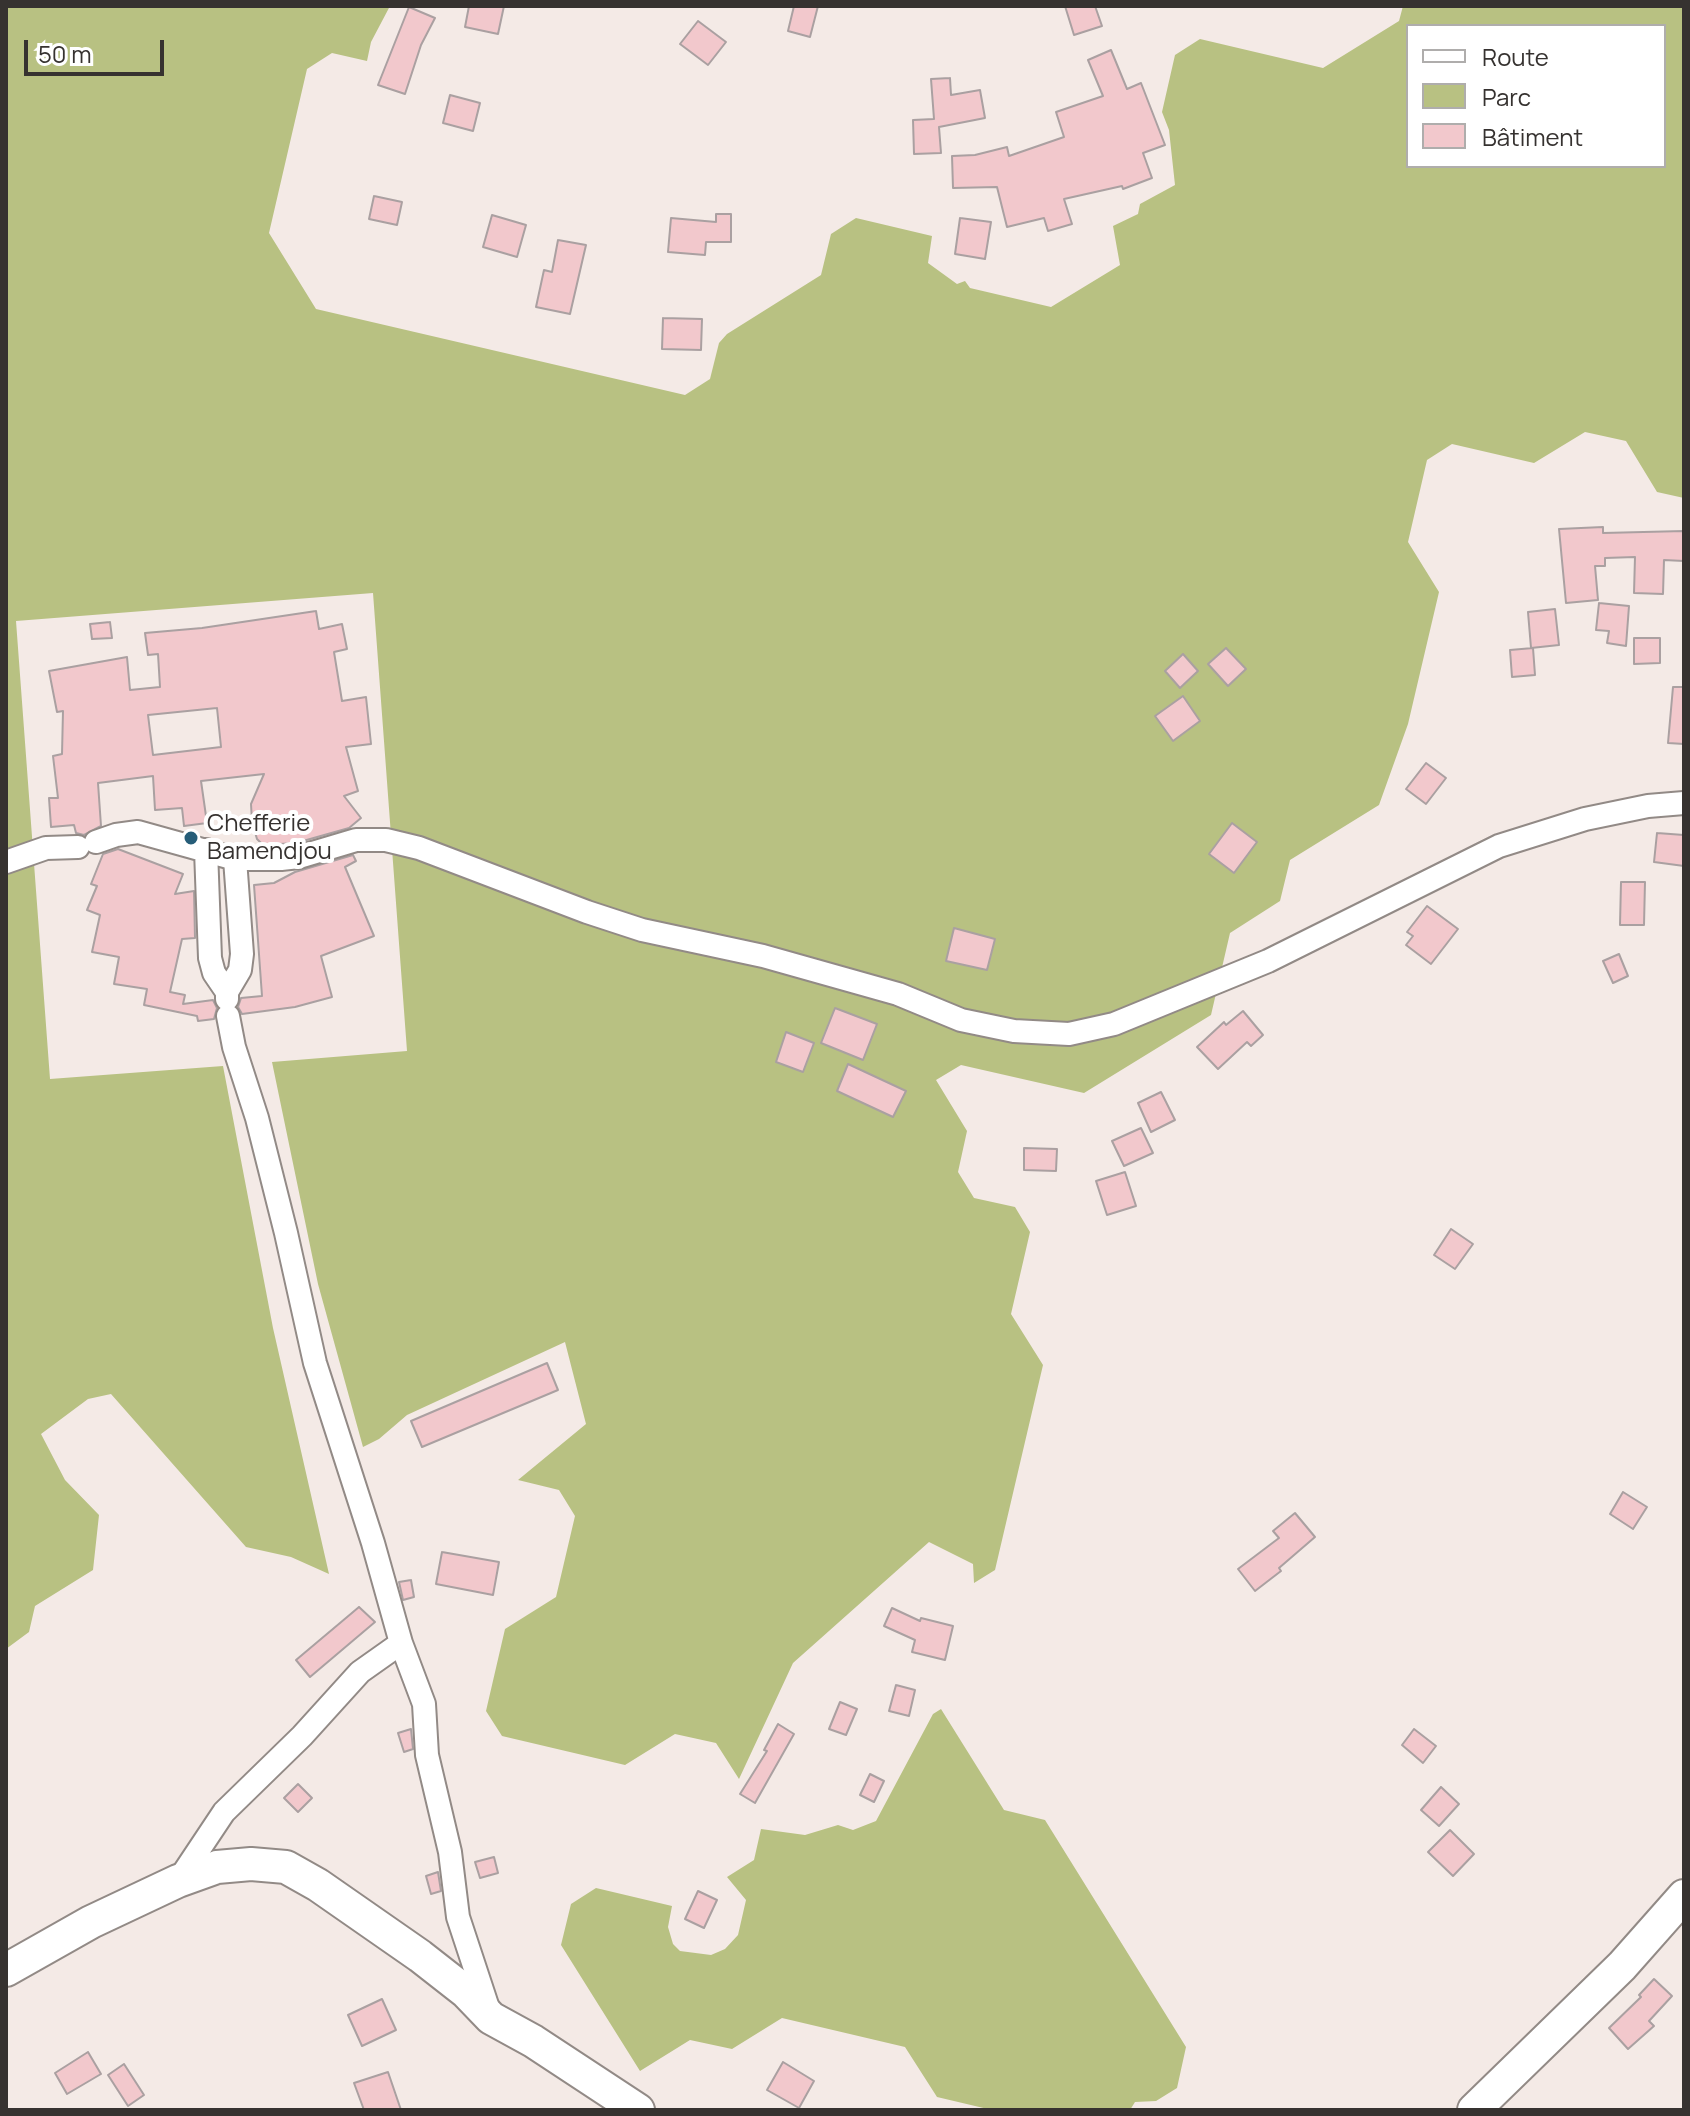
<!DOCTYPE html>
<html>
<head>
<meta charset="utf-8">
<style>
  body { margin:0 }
  #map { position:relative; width:1690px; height:2116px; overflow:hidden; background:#f4eae6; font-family:Manrope,sans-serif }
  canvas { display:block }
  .frame { position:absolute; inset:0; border:8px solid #363230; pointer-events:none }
  .legend { position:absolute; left:1406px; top:24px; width:260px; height:144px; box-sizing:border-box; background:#fff; border:2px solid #afadac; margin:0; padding:10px 14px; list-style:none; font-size:24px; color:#363230 }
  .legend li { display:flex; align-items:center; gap:16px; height:40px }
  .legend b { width:40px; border:2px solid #afadac }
  .scale { position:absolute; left:24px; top:40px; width:140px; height:36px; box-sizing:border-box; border:4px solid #363230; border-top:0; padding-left:10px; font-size:24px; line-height:28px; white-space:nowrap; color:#363230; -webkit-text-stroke:6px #fff; paint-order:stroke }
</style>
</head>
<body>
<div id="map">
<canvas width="1690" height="2116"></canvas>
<div class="frame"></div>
<ul class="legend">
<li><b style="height:10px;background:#fff"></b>Route</li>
<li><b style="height:22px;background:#b8c182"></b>Parc</li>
<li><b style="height:22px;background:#f2c8cc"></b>Bâtiment</li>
</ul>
<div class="scale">50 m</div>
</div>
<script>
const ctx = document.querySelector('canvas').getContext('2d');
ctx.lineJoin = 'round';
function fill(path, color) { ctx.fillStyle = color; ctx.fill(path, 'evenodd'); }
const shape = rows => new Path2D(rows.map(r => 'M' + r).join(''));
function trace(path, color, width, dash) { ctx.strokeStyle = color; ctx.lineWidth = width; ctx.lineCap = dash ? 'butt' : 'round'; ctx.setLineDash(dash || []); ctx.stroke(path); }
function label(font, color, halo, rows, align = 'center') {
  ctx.font = font + ' Manrope,sans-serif'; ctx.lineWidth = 8; ctx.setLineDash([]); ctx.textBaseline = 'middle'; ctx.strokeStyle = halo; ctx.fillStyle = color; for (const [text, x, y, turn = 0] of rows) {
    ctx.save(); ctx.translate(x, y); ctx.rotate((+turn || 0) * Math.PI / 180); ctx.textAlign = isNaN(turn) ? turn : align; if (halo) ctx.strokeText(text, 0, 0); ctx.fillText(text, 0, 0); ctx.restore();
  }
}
fill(shape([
  [6,6,390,6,371,42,367,61,332,53,307,69,269,233,316,309,685,395,710,379,719,343,727,334,821,275,831,234,856,218,932,236,928,263,957,284,965,281,970,288,1051,307,1120,265,1113,226,1138,214,1140,204,1175,185,1169,130,1162,112,1175,55,1200,39,1323,68,1399,21,1403,6,1684,6,1684,498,1657,492,1626,441,1585,432,1534,463,1452,444,1427,460,1408,542,1439,592,1408,724,1379,805,1290,860,1280,901,1230,933,1211,1015,1084,1093,961,1065,936,1080,967,1131,958,1172,974,1198,1015,1207,1030,1232,1011,1314,1043,1365,995,1570,974,1583,973,1564,929,1542,793,1663,739,1779,716,1743,675,1734,625,1765,502,1736,486,1711,505,1629,556,1597,575,1516,559,1490,518,1480,586,1424,565,1342,407,1415,379,1439,363,1447,318,1284,272,1062,407,1051,373,593,16,621,50,1079,223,1066,273,1328,329,1574,291,1557,246,1547,111,1394,88,1399,41,1434,65,1480,99,1515,93,1570,35,1606,29,1632,6,1649],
  [1408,26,1664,26,1664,166,1408,166],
  [941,1709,1004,1810,1045,1820,1186,2047,1177,2088,1156,2101,1135,2102,1130,2110,992,2110,937,2097,905,2047,782,2018,732,2049,690,2040,640,2071,561,1945,571,1904,596,1888,672,1906,668,1927,673,1944,680,1951,711,1955,725,1949,738,1935,746,1900,727,1877,754,1860,761,1829,805,1835,838,1825,853,1830,876,1821,933,1714]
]), '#b8c182');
const building = shape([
  [469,6,504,6,498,34,465,27,469,6],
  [794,6,818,6,810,37,788,31,794,6],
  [1065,6,1095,6,1102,26,1074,35,1065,6],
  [409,7,435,18,421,45,405,94,378,85,409,7],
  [698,21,726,42,708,65,680,44,698,21],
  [1111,50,1127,89,1141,83,1165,145,1143,153,1152,178,1123,189,1122,186,1064,199,1072,224,1048,231,1044,218,1007,227,997,187,953,188,952,156,975,155,1007,147,1009,156,1064,137,1056,112,1103,96,1088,60,1111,50],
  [950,78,951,95,980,90,985,118,939,127,941,153,914,154,913,120,934,119,931,79,950,78],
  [450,95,480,103,473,131,443,123,450,95],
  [374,196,402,202,397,225,369,219,374,196],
  [716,214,731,214,731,242,706,242,705,255,668,252,671,218,716,222,716,214],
  [492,215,526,225,517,257,483,247,492,215],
  [960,218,991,222,985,259,955,254,960,218],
  [558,240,586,245,570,314,536,307,544,270,552,272,558,240],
  [663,318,702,319,701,350,662,349,663,318],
  [1603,527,1603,533,1684,531,1684,561,1664,560,1663,594,1634,593,1635,557,1605,558,1605,566,1595,566,1598,600,1566,603,1559,529,1603,527],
  [1599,603,1629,606,1626,646,1607,643,1609,631,1596,630,1599,603],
  [1555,609,1559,645,1531,648,1528,612,1555,609],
  [316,611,319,629,342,624,347,649,334,652,342,701,366,697,371,744,346,747,358,791,344,796,361,818,349,828,296,843,263,845,257,839,252,822,251,804,264,774,201,781,207,823,184,826,182,808,155,810,153,776,98,783,101,826,84,835,76,833,74,825,51,827,49,798,58,798,53,756,62,754,63,711,57,712,49,671,127,657,130,690,160,687,158,654,148,655,145,633,202,628,316,611],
  [217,708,221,747,153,755,148,715,217,708],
  [110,622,112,638,92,639,90,624,110,622],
  [1634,638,1660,638,1660,663,1634,664,1634,638],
  [1226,648,1246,669,1228,686,1208,664,1226,648],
  [1533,648,1535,675,1512,677,1510,650,1533,648],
  [1183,654,1198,671,1180,688,1165,671,1183,654],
  [1673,687,1684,687,1684,744,1668,743,1673,687],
  [1183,696,1200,721,1173,741,1155,716,1183,696],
  [1426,763,1446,778,1426,804,1406,789,1426,763],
  [1232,823,1257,842,1234,873,1209,854,1232,823],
  [1657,833,1684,835,1684,866,1654,862,1657,833],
  [118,849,183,874,175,894,194,891,195,938,182,939,170,992,185,995,183,1004,213,1000,217,1008,214,1019,198,1021,197,1016,144,1005,147,989,114,984,119,957,92,952,100,915,87,910,97,886,91,884,103,854,118,849],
  [353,855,356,861,345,867,374,936,321,956,332,997,295,1007,242,1014,238,1007,241,998,262,996,254,885,274,883,295,872,353,855],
  [1621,882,1645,882,1644,925,1620,925,1621,882],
  [1427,906,1458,929,1431,964,1406,945,1413,936,1407,932,1427,906],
  [954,928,995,939,987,970,946,961,954,928],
  [1619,954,1628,976,1613,983,1603,961,1619,954],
  [835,1008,877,1024,863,1060,821,1043,835,1008],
  [1243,1011,1263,1035,1251,1046,1247,1042,1218,1069,1197,1047,1224,1022,1226,1025,1243,1011],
  [786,1032,814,1043,803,1072,776,1062,786,1032],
  [848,1064,906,1091,893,1117,837,1091,848,1064],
  [1161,1092,1175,1120,1151,1132,1138,1103,1161,1092],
  [1141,1128,1153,1153,1124,1166,1112,1141,1141,1128],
  [1024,1148,1057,1149,1056,1171,1024,1170,1024,1148],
  [1125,1172,1136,1206,1107,1215,1096,1181,1125,1172],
  [1451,1229,1473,1244,1455,1269,1434,1255,1451,1229],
  [547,1363,558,1390,422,1447,411,1421,547,1363],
  [1623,1492,1647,1507,1633,1529,1610,1514,1623,1492],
  [1295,1513,1315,1537,1279,1568,1281,1571,1255,1591,1238,1569,1279,1538,1273,1531,1295,1513],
  [442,1552,499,1562,493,1595,436,1584,442,1552],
  [411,1580,414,1597,403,1600,399,1582,411,1580],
  [359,1607,375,1622,310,1677,296,1660,359,1607],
  [892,1608,920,1621,921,1618,953,1626,945,1660,912,1652,915,1640,884,1626,892,1608],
  [896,1685,915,1690,909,1716,889,1711,896,1685],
  [840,1702,857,1709,846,1735,829,1729,840,1702],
  [778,1724,794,1734,755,1803,740,1794,767,1751,764,1750,778,1724],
  [411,1729,413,1749,404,1752,398,1733,411,1729],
  [1414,1729,1436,1746,1423,1763,1402,1745,1414,1729],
  [870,1774,884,1781,874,1802,860,1795,870,1774],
  [298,1784,312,1798,298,1812,284,1798,298,1784],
  [1441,1787,1459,1804,1439,1826,1421,1810,1441,1787],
  [1450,1830,1474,1854,1453,1876,1428,1852,1450,1830],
  [494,1857,498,1873,480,1878,475,1862,494,1857],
  [438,1872,441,1891,431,1894,426,1876,438,1872],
  [698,1891,717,1900,704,1928,685,1919,698,1891],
  [1654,1979,1672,1996,1649,2021,1654,2026,1628,2049,1609,2028,1641,1997,1639,1995,1654,1979],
  [382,1999,396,2030,362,2046,348,2015,382,1999],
  [88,2052,101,2074,67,2094,55,2073,88,2052],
  [783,2062,814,2081,799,2108,767,2090,783,2062],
  [124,2064,144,2095,128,2106,108,2075,124,2064],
  [388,2072,401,2110,364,2110,354,2083,388,2072]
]);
fill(building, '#f2c8cc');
trace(building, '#aaa0a1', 2);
const minor = shape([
  [96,842,116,835,138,832,235,859,281,859,299,857,356,840,386,840,419,848,587,912,642,930,763,956,898,994,961,1020,1014,1031,1069,1034,1114,1024,1268,961,1499,846,1585,819,1648,806,1684,803],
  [206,850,210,958,214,973,227,992,227,999],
  [6,862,46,848,78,847],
  [227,992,240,970,242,954,235,859],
  [228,1016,234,1047,257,1118,286,1233,315,1363,373,1543,401,1643,424,1704,427,1755,450,1852,458,1917,489,2011],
  [178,1881,224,1812,302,1736,360,1672,401,1643]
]);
const secondary = shape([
  [6,1970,91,1922,178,1881,217,1867,251,1864,286,1867,318,1885,420,1956,466,1992,491,2018,533,2041,638,2110],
  [1474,2110,1622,1966,1684,1896]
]);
trace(minor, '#928a86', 26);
trace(secondary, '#928a86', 36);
trace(minor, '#fff', 22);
trace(secondary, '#fff', 32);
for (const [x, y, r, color] of [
  [191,838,8,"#265d78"]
]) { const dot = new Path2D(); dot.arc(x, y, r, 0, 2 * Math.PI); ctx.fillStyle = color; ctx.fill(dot); trace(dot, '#fff', 3); }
label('24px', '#363230', '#fff', [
  ["Chefferie",207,824],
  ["Bamendjou",207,852]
], 'left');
</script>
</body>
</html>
